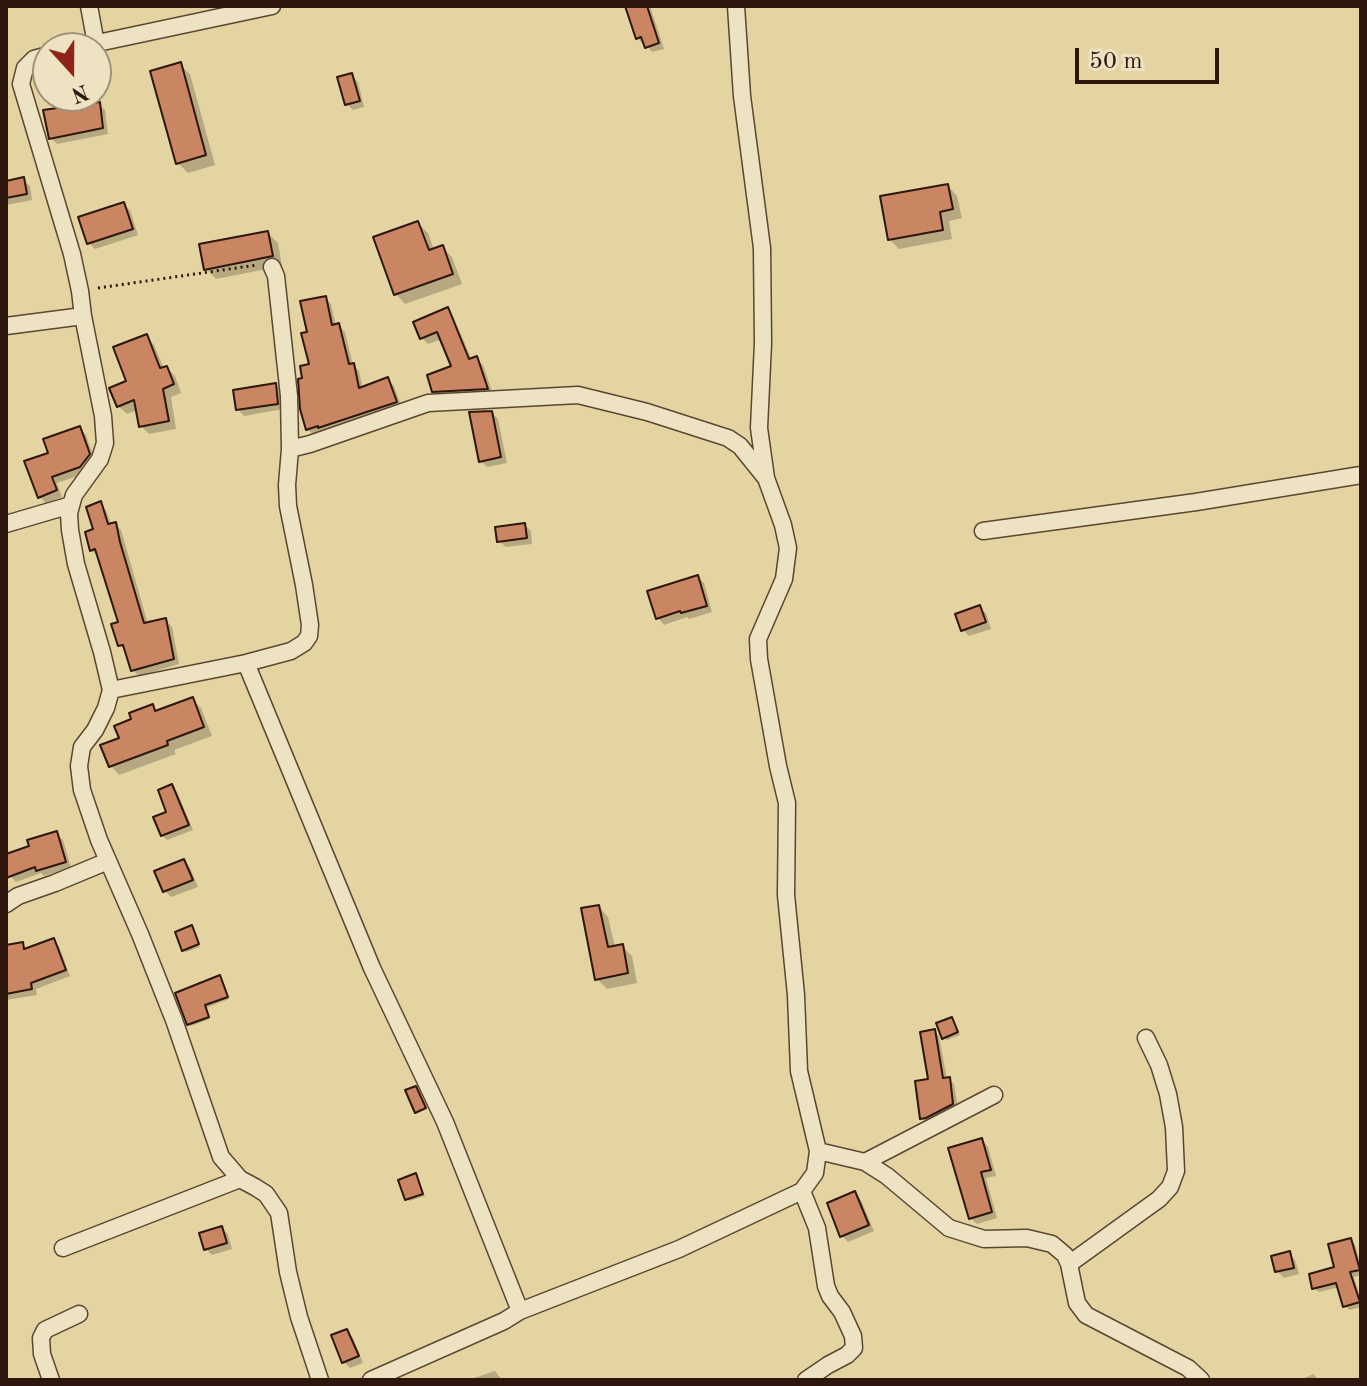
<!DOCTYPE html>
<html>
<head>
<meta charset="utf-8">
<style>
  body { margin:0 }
  #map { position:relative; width:1367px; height:1386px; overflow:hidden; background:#e4d4a2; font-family:"Old Standard TT",serif }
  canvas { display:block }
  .frame { position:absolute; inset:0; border:8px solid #2d160c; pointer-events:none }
  .north { position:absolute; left:32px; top:32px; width:80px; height:80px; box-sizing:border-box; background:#ede3c3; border:2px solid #a0917a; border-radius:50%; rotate:159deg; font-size:22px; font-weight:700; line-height:32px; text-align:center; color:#2d160c }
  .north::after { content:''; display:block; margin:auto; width:28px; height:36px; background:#8f2418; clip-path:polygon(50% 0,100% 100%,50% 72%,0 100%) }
  .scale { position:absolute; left:1075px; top:48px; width:144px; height:36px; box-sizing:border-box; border:4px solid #2d160c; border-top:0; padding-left:10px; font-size:24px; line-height:28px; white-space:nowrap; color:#2d160c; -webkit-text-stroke:6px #ede3c3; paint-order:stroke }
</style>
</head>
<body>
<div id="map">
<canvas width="1367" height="1386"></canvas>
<div class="frame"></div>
<div class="north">N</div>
<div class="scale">50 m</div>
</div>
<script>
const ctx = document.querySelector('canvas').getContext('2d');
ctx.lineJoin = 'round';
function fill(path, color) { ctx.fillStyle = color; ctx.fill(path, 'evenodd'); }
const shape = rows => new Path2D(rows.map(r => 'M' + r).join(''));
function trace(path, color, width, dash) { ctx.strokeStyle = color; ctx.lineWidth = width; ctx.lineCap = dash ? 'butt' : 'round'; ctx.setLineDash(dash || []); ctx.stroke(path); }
fill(shape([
  [627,6,650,6,664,49,652,52,645,43,643,44,638,38],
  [180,65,190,74,215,165,188,173,178,163],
  [351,75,358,82,364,107,353,110,347,104],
  [99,104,105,110,108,134,57,144,51,138],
  [23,180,30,186,32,200,6,205,6,183],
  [948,186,957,196,962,218,949,221,952,239,899,249,889,239],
  [123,204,130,210,138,235,95,249,89,243],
  [418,223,428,233,434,250,442,247,452,257,462,284,405,304,396,294],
  [268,233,278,243,282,266,216,279,206,269],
  [325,298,331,304,336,326,339,326,345,332,353,365,359,371,363,389,388,380,394,386,402,408,314,435,307,429,312,366,309,333],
  [447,310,453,316,472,360,476,359,483,365,493,394,441,397,434,391,454,368,442,339,428,344,422,338,415,323],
  [146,336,154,345,164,369,167,368,175,376,181,393,171,397,176,429,149,434,141,426,138,410,127,414,118,406],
  [276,385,282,391,283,409,244,416,238,409],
  [492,413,498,419,507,463,487,467,481,461],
  [80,428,86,435,95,461,87,473,57,483,62,497,46,503,39,496,51,454],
  [100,504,106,510,112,526,115,524,121,530,148,624,166,621,172,627,179,664,139,676,133,670,126,651,120,645,121,623,97,556,92,550],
  [525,525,531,531,532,544,506,547,499,541],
  [698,577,704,583,712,612,689,619,687,617,664,625,658,618,650,592],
  [979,607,986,613,991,629,969,636,963,630,958,615],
  [192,699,201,708,212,736,174,750,176,754,119,775,111,766,121,739,134,720,152,707,158,712],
  [172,786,177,792,193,830,167,840,162,835],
  [57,834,63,840,71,868,44,876,41,873,16,882,10,876,6,866,6,857],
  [184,862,190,868,198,887,171,897,165,891],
  [599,907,608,917,615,947,622,946,632,956,637,983,607,989,597,979],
  [192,928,200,947,186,952,184,950],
  [53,940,59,946,70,976,36,989,37,995,6,1000,6,947,22,944,28,950],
  [220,978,229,999,206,1008,210,1019,191,1026,189,1024],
  [952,1019,960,1035,947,1040,944,1037],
  [934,1031,939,1036,947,1079,949,1079,954,1084,958,1109,927,1123,922,1118,931,1081],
  [982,1140,988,1147,996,1176,986,1178,997,1218,977,1224,970,1218],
  [416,1176,425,1196,410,1201,407,1199],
  [855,1194,861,1200,874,1231,848,1242,842,1236],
  [222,1228,228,1234,232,1249,212,1255,206,1249],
  [1351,1240,1355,1245,1361,1265,1361,1275,1354,1277,1361,1300,1361,1307,1350,1310,1345,1306,1340,1287,1319,1292,1314,1288,1337,1268],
  [1289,1253,1295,1260,1299,1274,1284,1278,1277,1271],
  [347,1332,353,1338,363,1363,350,1368,344,1362],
  [495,1371,502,1380,468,1380],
  [1313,1374,1319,1380,1301,1380]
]), '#0003');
const building = shape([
  [625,6,647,6,659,43,645,48,641,37,636,39,625,6],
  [181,62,206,155,176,164,150,71,181,62],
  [352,73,360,101,345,105,337,77,352,73],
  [100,102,103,128,49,139,43,110,100,102],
  [24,177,27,194,6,198,6,181,24,177],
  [948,184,953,209,940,212,943,230,888,240,880,196,948,184],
  [124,202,133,229,87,244,78,217,124,202],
  [418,221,429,250,443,245,453,274,394,295,373,237,418,221],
  [268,231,273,256,204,270,199,244,268,231],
  [326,296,332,325,339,323,349,364,354,363,359,388,388,377,397,402,318,428,318,426,306,430,300,409,298,379,302,378,300,366,309,364,301,333,307,332,300,301,326,296],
  [448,307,469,359,477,356,488,389,432,392,427,375,451,366,437,332,420,339,413,322,448,307],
  [147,334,160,368,167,366,174,384,163,389,169,421,139,427,134,400,117,407,109,388,126,381,113,347,147,334],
  [276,383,278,404,236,410,233,390,276,383],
  [492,411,501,457,479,462,469,412,492,411],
  [80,426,90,454,80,467,52,477,57,490,38,498,24,461,48,453,43,439,80,426],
  [101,501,108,524,116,522,120,542,144,623,166,618,174,659,131,671,123,645,118,646,111,624,118,622,95,549,90,551,85,532,93,529,86,507,101,501],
  [525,523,527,538,497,542,495,527,525,523],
  [698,575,707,606,681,613,680,611,656,619,647,591,698,575],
  [980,605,986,622,961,631,955,614,980,605],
  [193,697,204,727,167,741,168,745,109,767,100,745,119,738,114,726,131,719,129,713,153,704,155,711,193,697],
  [172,784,189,825,161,836,153,817,166,812,158,790,172,784],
  [57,831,66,862,36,871,35,867,6,878,6,854,29,846,27,840,57,831],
  [184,859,193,880,163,892,154,871,184,859],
  [599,905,608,947,623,944,628,973,595,980,581,908,599,905],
  [192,925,199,944,182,951,175,932,192,925],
  [54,938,66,970,31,983,32,989,6,994,6,945,23,942,24,949,54,938],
  [220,975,228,997,205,1005,209,1017,187,1025,175,993,220,975],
  [952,1017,958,1032,942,1039,936,1023,952,1017],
  [935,1029,943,1078,950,1077,953,1104,926,1118,920,1119,915,1081,928,1079,920,1032,935,1029],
  [416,1086,426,1108,415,1113,405,1090,416,1086],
  [982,1138,991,1170,981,1172,992,1212,969,1219,948,1148,982,1138],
  [416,1173,423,1194,405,1200,398,1180,416,1173],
  [855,1191,869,1225,840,1237,827,1203,855,1191],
  [222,1226,227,1243,204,1250,199,1233,222,1226],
  [1351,1238,1360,1270,1350,1272,1360,1302,1343,1307,1336,1283,1312,1289,1309,1274,1334,1267,1328,1244,1351,1238],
  [1290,1251,1294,1268,1275,1272,1271,1256,1290,1251],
  [347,1329,359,1356,342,1363,331,1335,347,1329]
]);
fill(building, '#ca8562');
trace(building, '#2d160c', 2);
const street = shape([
  [89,6,96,44],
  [736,6,742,96,762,248,763,343,759,428,766,478,783,525,788,548,784,579,758,639,759,659,778,766,787,803,786,895,796,995,799,1071,818,1151,865,1162,887,1176,949,1228,984,1239,1027,1238,1052,1244,1065,1255,1069,1264,1077,1303,1086,1315,1188,1368,1201,1380],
  [74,48,272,6],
  [83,316,103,416,105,443,100,459,74,495,69,513,70,530,76,564,102,652,111,690,106,708,95,730,82,747,79,766,82,790,99,840,140,934,174,1020,221,1157,240,1179,255,1187,266,1194,279,1213,288,1272,299,1317,320,1380],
  [6,326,83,316,80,291,72,254,21,84,25,68,34,59,48,55],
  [290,449,310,444,428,403,578,395,647,412,728,438,740,446,765,477],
  [6,524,71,505],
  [983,531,1196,502,1361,475],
  [246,663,372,968,445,1122,520,1311,504,1321,371,1380],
  [111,690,246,663,291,651,304,643,309,636,310,625,304,585,288,506,287,485,290,449,289,396,276,276,272,267],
  [6,904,18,896,55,883,108,861],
  [865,1162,994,1095],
  [802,1191,817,1228,826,1286,830,1296,842,1312,853,1336,854,1348,847,1355,828,1365,806,1380],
  [63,1248,240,1179],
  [1069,1264,1159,1199,1170,1187,1176,1171,1174,1127,1168,1094,1159,1065,1146,1038],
  [520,1311,679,1249,802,1191,815,1173,818,1151],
  [51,1380,42,1354,41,1338,45,1330,79,1314]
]);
trace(street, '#5b4632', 19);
trace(shape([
  [98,288,257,265]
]), '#2d160c', 3, [2, 4]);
trace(street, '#ede3c3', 16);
</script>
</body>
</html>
